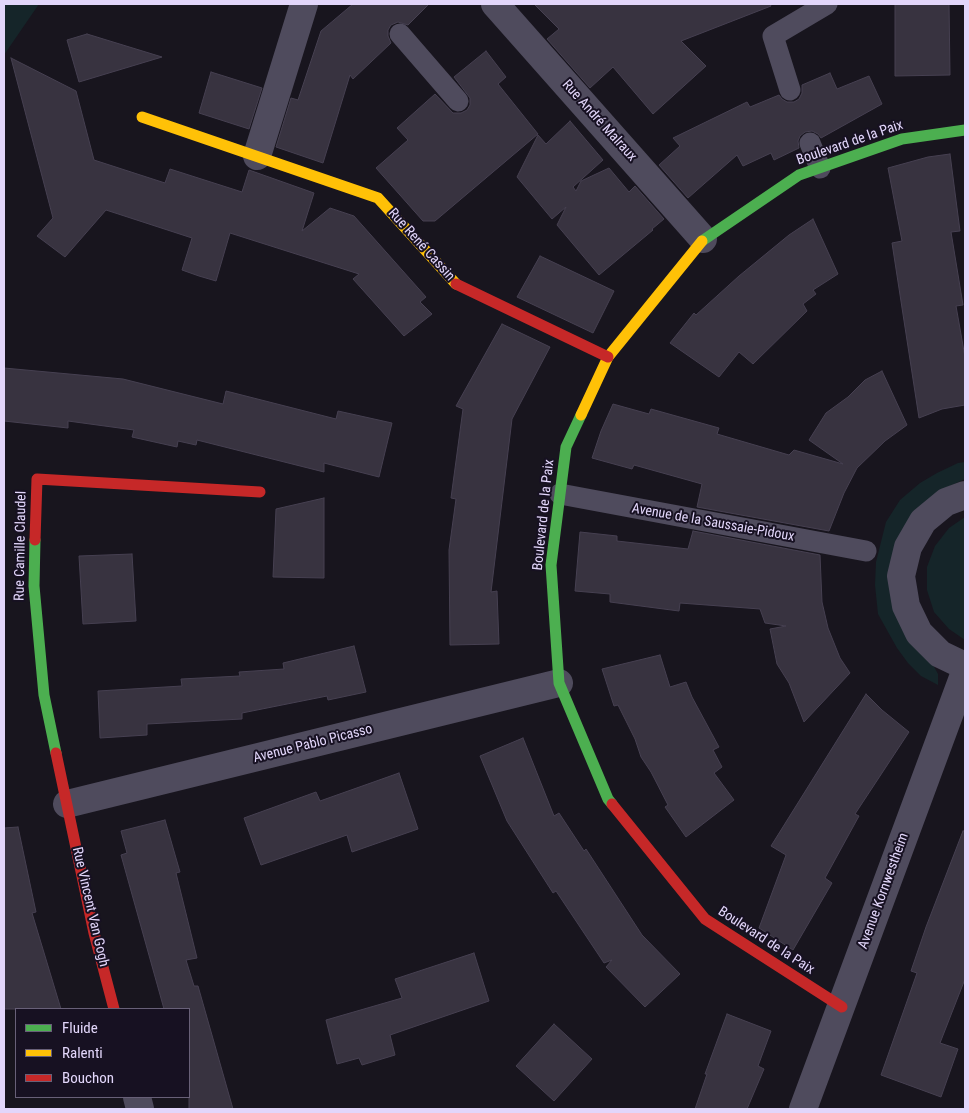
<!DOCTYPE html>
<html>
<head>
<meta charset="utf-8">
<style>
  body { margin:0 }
  #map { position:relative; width:969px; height:1113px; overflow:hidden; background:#18151e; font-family:"Roboto Condensed",sans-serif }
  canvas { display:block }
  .frame { position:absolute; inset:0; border:5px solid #e2d6fa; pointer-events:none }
  .legend { position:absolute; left:15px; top:1008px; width:175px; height:90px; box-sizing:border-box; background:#171122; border:1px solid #686078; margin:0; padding:6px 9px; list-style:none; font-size:15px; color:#e2d6fa }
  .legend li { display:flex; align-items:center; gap:10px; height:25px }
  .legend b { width:25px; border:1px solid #686078 }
</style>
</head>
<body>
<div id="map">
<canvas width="969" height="1113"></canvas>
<div class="frame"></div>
<ul class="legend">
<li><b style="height:6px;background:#4caf50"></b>Fluide</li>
<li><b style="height:6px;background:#ffc107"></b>Ralenti</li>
<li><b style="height:6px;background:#c62828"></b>Bouchon</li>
</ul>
</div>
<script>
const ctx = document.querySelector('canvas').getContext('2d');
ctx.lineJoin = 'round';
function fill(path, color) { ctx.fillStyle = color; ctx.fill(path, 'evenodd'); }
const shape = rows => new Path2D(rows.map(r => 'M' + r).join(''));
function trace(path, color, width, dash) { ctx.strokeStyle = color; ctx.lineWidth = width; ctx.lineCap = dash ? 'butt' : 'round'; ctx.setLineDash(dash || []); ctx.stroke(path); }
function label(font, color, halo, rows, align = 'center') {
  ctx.font = font + ' "Roboto Condensed",sans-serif'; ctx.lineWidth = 4; ctx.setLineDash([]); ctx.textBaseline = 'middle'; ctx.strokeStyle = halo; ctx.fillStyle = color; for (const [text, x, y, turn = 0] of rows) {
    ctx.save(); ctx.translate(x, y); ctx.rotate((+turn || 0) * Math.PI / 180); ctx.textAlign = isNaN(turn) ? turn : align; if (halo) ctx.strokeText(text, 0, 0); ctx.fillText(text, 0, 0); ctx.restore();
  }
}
fill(shape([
  [4,4,39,4,4,55],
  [965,462,965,479,950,486,924,503,894,557,931,661,938,674,938,685,921,676,908,663,897,648,878,614,875,585,876,562,886,522,900,500,920,483,937,473,958,463],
  [965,517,965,640,949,629,934,612,927,590,927,567,935,546,949,528]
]), '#152529');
const building = shape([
  [353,4,429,4,408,25,398,22,391,25,388,30,388,36,391,43,353,79,350,75,323,163,276,147,291,98,298,100,321,31,353,4],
  [534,4,770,4,771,6,681,41,706,66,653,114,613,67,590,88,547,39,559,29,534,4],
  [895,4,949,4,950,75,895,76,895,4],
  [87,34,162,57,79,82,67,40,87,34],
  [486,51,506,77,498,84,538,134,435,221,423,221,376,168,408,140,397,128,435,94,453,113,461,113,467,110,470,105,470,98,454,77,486,51],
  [11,58,76,91,94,160,165,183,170,169,242,192,249,170,314,193,302,231,330,208,354,216,426,297,420,302,432,314,404,336,353,279,359,274,230,233,216,281,199,276,182,270,192,238,106,210,65,257,37,236,53,218,11,58],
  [211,72,262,88,249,129,199,113,211,72],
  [830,73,837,89,869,76,882,104,821,138,818,134,812,131,805,132,800,136,798,141,799,148,774,160,771,153,743,166,737,155,688,198,659,165,680,146,673,138,747,102,750,107,779,95,782,99,787,102,794,102,799,99,802,93,802,85,830,73],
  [570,121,603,160,573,187,576,191,581,181,609,168,629,192,635,186,664,219,652,229,653,230,599,275,557,225,566,207,552,219,517,177,538,135,546,144,570,121],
  [950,154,960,231,951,232,963,305,956,306,965,357,965,405,942,409,919,418,892,243,902,241,888,168,928,157,950,154],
  [813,219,838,274,813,290,816,294,803,304,807,311,753,364,739,352,719,377,670,343,694,313,696,315,739,276,789,235,813,219],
  [540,256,614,291,593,333,517,297,540,256],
  [502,324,550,347,512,419,491,592,497,591,499,644,450,645,449,550,456,499,451,498,463,409,456,406,502,324],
  [4,368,123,379,223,404,226,391,336,419,338,411,392,423,379,477,324,463,324,472,197,440,196,445,178,441,177,447,132,437,134,430,68,421,68,428,4,421,4,368],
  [882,371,907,425,885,441,857,468,844,493,829,531,697,507,702,484,634,465,632,469,592,458,601,431,613,404,649,414,651,409,719,428,717,434,789,455,794,450,843,464,809,440,826,413,848,397,865,380,882,371],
  [324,498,324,578,273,577,276,509,324,498],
  [693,531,820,555,822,602,828,628,840,658,850,673,804,722,789,683,777,664,770,629,786,626,765,623,760,609,680,603,679,611,610,602,610,594,575,591,580,532,617,536,617,541,688,549,693,531],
  [132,554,136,621,83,624,79,556,132,554],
  [354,646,366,692,328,700,327,696,242,713,242,719,147,724,147,735,100,738,98,691,182,686,181,679,240,676,239,672,284,669,283,663,354,646],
  [660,655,670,687,686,682,692,697,719,747,713,750,722,767,714,773,734,800,686,837,665,807,668,805,651,772,641,757,635,739,618,705,614,706,602,669,660,655],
  [866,694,882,710,909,732,855,814,859,816,825,878,832,883,793,950,759,928,786,855,771,846,866,694],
  [523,738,554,816,559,813,584,851,586,849,642,935,680,974,645,1007,606,967,612,960,604,963,556,891,553,893,507,821,480,756,523,738],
  [399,773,418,829,352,852,347,835,261,865,244,818,316,792,320,801,399,773],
  [165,820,180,872,176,873,197,958,186,960,194,986,198,986,233,1109,189,1109,189,1009,164,1009,121,855,127,853,121,831,165,820],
  [18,827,36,912,32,913,61,1009,4,1009,4,828,18,827],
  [963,831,965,831,965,979,940,1043,958,1049,941,1097,881,1075,917,973,911,971,926,927,963,831],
  [474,953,489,1001,390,1035,395,1055,362,1065,359,1058,337,1064,326,1020,402,998,395,979,474,953],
  [727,1014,771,1031,758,1066,764,1069,747,1109,695,1109,707,1074,705,1074,727,1014],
  [554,1024,592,1059,554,1101,516,1066,554,1024]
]);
fill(building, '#383340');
trace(building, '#464051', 1);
trace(shape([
  [400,34,458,101],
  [790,90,773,36,827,4],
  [810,143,820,168],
  [560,494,866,551]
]), '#4f4b5d', 21);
trace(shape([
  [495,4,703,239],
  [257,156,304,4],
  [965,495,946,502,923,521,908,547,901,576,906,606,919,633,940,654,965,666],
  [67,804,559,683],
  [137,1097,140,1109],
  [803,1109,965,672]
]), '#4f4b5d', 28);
trace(shape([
  [702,241,799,175,902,139,965,130],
  [581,415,566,447,551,565,559,683,608,799,612,804],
  [35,540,34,586,44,695,56,753]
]), '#4caf50', 11);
trace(shape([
  [142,117,378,198,456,284],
  [581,415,608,357,702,241]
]), '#ffc107', 11);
trace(shape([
  [456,284,608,357],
  [35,540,37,479,260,492],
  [56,753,94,933,114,1009],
  [612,804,705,919,842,1007]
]), '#c62828', 11);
label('14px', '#e2d6fa', '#171122', [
  ["Rue André Malraux",599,121,48],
  ["Boulevard de la Paix",850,143,-19],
  ["Rue René Cassin",421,245,48],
  ["Boulevard de la Paix",544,515,-84],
  ["Avenue de la Saussaie-Pidoux",713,523,10],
  ["Rue Camille Claudel",21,546,-89],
  ["Avenue Pablo Picasso",313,744,-14],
  ["Avenue Kornwestheim",884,891,-70],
  ["Rue Vincent Van Gogh",90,907,77],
  ["Boulevard de la Paix",766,941,33]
]);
</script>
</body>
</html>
